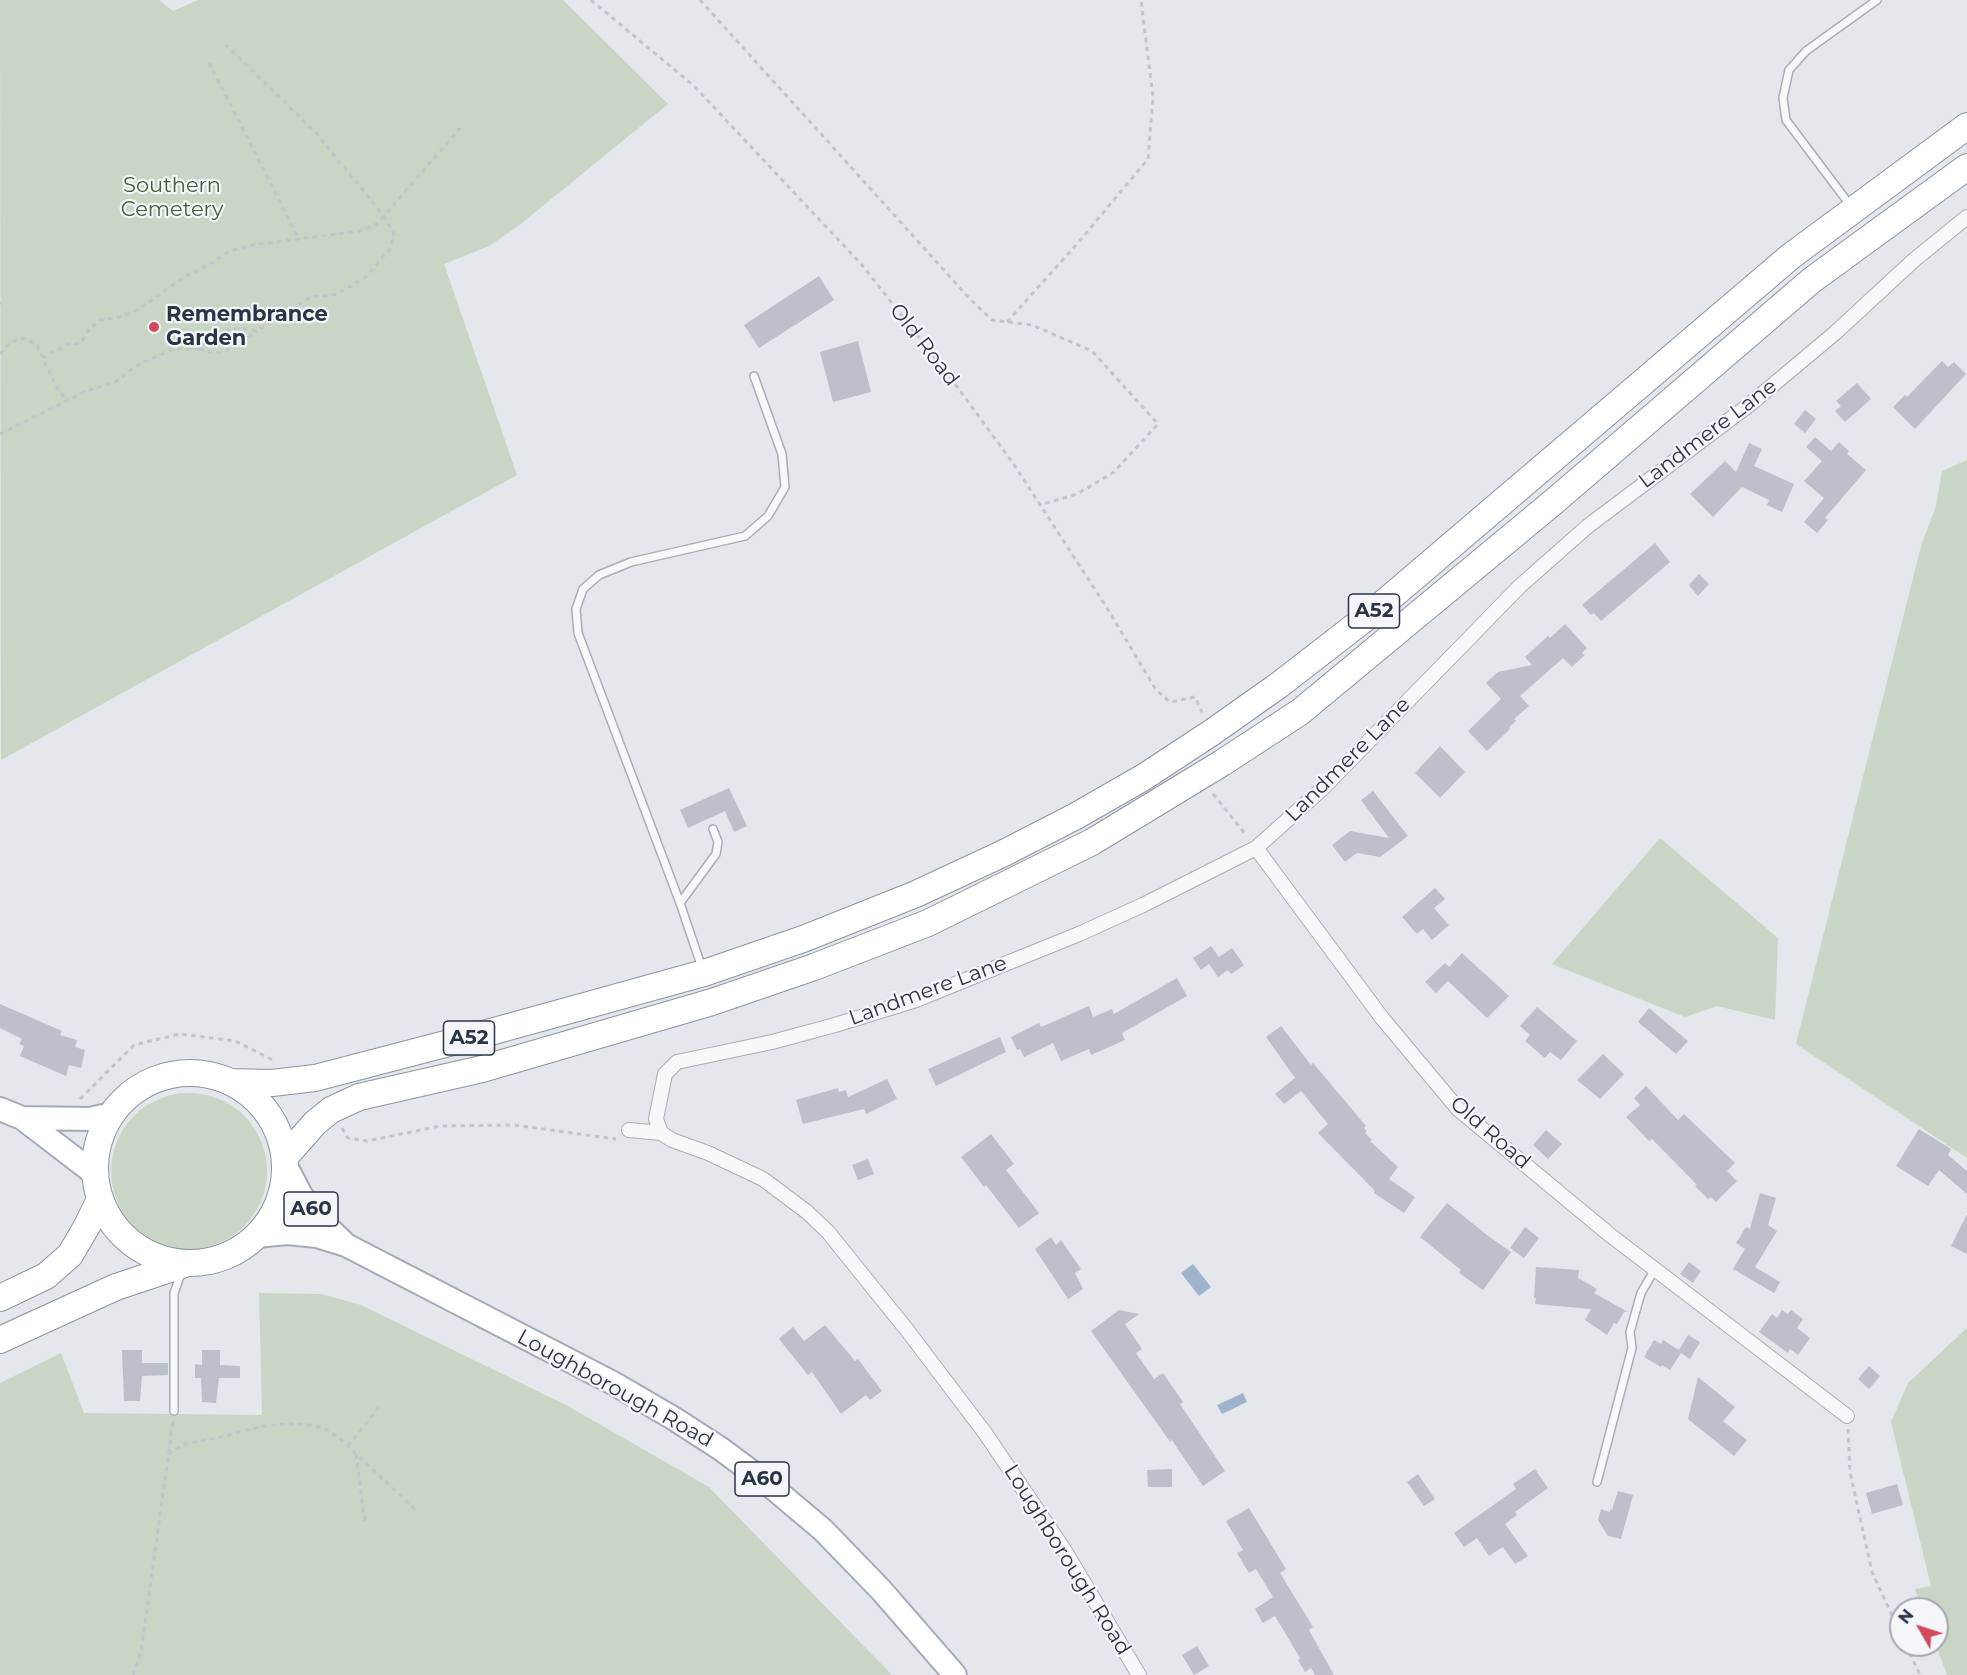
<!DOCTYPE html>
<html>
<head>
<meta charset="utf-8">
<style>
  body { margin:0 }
  #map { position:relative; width:1967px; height:1675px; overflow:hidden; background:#e4e7ec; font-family:Montserrat,sans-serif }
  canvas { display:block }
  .north { position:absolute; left:1889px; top:1597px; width:60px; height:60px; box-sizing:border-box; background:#f4f6f9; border:2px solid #a4a8b1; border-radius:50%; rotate:309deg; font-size:16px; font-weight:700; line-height:24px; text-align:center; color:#2b3445 }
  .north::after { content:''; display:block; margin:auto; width:21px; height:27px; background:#d1495b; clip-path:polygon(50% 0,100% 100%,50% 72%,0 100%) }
</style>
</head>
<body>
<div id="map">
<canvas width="1967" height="1675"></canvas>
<div class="north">N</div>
</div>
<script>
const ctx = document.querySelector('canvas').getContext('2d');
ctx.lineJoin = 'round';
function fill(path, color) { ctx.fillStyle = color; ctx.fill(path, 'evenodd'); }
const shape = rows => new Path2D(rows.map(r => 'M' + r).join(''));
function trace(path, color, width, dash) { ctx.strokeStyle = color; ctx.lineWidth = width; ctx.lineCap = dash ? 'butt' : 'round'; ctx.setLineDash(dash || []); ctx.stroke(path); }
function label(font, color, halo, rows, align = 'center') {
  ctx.font = font + ' Montserrat,sans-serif'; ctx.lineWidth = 4.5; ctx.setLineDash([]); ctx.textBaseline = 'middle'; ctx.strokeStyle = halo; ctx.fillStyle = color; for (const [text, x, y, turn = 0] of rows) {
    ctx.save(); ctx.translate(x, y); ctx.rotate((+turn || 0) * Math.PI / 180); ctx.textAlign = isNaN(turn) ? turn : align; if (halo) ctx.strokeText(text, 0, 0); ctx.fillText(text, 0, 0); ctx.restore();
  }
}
fill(shape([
  [0,0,159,0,173,11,198,0,563,0,668,104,517,227,489,246,444,264,517,475,1,760],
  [1967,460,1967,1158,1796,1044,1921,546,1936,506,1942,471],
  [1660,838,1778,938,1775,1020,1717,1006,1685,1017,1552,964],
  '111 1171a78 78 0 1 1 156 0a78 78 0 1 1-156 0Z',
  [259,1293,321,1294,361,1305,566,1405,709,1487,892,1675,0,1675,0,1383,61,1353,84,1413,262,1415],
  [1967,1328,1967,1675,1947,1675,1936,1645,1937,1609,1922,1609,1915,1589,1931,1586,1891,1422,1908,1383]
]), '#c9d6c5');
fill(shape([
  [1193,1264,1211,1287,1199,1296,1181,1273],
  [1243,1393,1247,1402,1222,1414,1217,1405]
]), '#9fb4cc');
fill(shape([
  [819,276,834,300,759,348,744,325],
  [858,341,871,392,833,402,820,352],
  [1942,361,1948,367,1954,362,1966,374,1915,429,1893,407,1905,395,1907,397],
  [1857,383,1871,399,1845,422,1835,411,1841,406,1836,401],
  [1805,410,1816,419,1805,433,1794,424],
  [1815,437,1831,451,1839,442,1849,451,1847,454,1866,470,1825,518,1828,520,1817,533,1804,522,1824,498,1804,481,1822,461,1806,447],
  [1749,443,1762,449,1754,466,1794,484,1782,512,1767,505,1769,500,1742,487,1713,517,1690,494,1725,461,1736,472],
  [1655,543,1670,562,1601,621,1594,613,1591,615,1582,605],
  [1699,574,1709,584,1698,596,1689,585],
  [1565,624,1587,648,1582,653,1585,655,1572,667,1563,658,1520,696,1529,706,1514,719,1516,721,1509,727,1510,729,1487,751,1468,731,1501,699,1486,683,1498,672,1532,665,1525,657,1548,636,1550,638],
  [1440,746,1465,772,1440,798,1415,773],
  [729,788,747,826,734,832,725,811,688,828,680,810],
  [1373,791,1408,836,1380,857,1357,853,1345,862,1332,845,1350,831,1389,838,1361,800],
  [1435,888,1445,899,1434,908,1449,925,1432,940,1423,929,1417,934,1402,917],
  [1211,946,1219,957,1232,948,1244,965,1231,974,1228,970,1218,977,1209,964,1201,970,1193,958],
  [1462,953,1509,996,1487,1018,1448,981,1436,993,1425,982,1445,963,1449,967],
  [1177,978,1187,996,1122,1033,1125,1040,1091,1055,1089,1049,1061,1061,1053,1043,1024,1057,1020,1049,1017,1050,1011,1037,1039,1023,1041,1027,1089,1006,1093,1017,1112,1009,1114,1014],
  [0,1004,62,1031,60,1035,77,1040,75,1047,85,1050,81,1068,69,1065,66,1076,20,1056,24,1046,19,1044,22,1039,0,1028],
  [1537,1007,1577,1041,1561,1060,1550,1052,1545,1058,1525,1041,1530,1035,1520,1026],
  [1649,1008,1688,1041,1676,1054,1638,1022],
  [1281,1026,1311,1065,1313,1063,1366,1126,1364,1128,1367,1131,1365,1133,1372,1140,1370,1141,1398,1167,1389,1179,1415,1197,1404,1213,1374,1193,1375,1191,1318,1133,1328,1124,1301,1091,1284,1104,1275,1094,1295,1078,1266,1037],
  [1000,1037,1006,1052,936,1086,928,1069],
  [1603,1054,1624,1074,1600,1099,1577,1080],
  [887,1079,897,1099,866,1114,864,1109,803,1124,796,1100,838,1088,839,1092,846,1090,848,1097],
  [1646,1086,1678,1120,1684,1114,1735,1163,1727,1171,1737,1181,1716,1202,1711,1197,1708,1199,1695,1186,1697,1185,1652,1139,1649,1141,1626,1117,1640,1105,1634,1098],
  [1919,1129,1951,1149,1948,1155,1967,1171,1967,1194,1939,1170,1928,1186,1896,1166],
  [1546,1130,1562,1144,1548,1159,1533,1145],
  [991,1134,1014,1164,1006,1170,1039,1213,1019,1228,986,1185,984,1187,961,1157],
  [868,1159,874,1174,858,1180,852,1165],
  [1760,1193,1776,1198,1768,1225,1777,1231,1755,1267,1780,1282,1774,1293,1733,1269,1745,1249,1736,1243,1746,1227,1750,1229],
  [1447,1203,1487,1235,1511,1252,1483,1290,1459,1273,1461,1270,1420,1237],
  [1967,1214,1967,1254,1951,1246],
  [1525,1227,1539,1238,1524,1258,1510,1248],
  [1051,1237,1056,1245,1061,1240,1081,1269,1075,1273,1083,1289,1068,1299,1035,1249],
  [1689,1262,1701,1271,1693,1283,1680,1274],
  [1536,1267,1579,1270,1578,1278,1597,1289,1594,1293,1628,1312,1624,1312,1617,1324,1614,1323,1607,1335,1585,1320,1591,1309,1535,1304,1536,1298,1534,1298],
  [1119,1310,1139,1314,1125,1324,1142,1349,1136,1353,1154,1379,1163,1373,1183,1402,1180,1404,1225,1471,1203,1486,1171,1439,1171,1443,1091,1331],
  [1782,1310,1788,1314,1791,1310,1803,1319,1797,1328,1810,1338,1798,1355,1790,1349,1788,1353,1759,1332,1772,1314,1777,1318],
  [825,1325,855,1361,858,1359,882,1391,870,1400,866,1395,841,1414,812,1372,808,1375,779,1339,793,1327,804,1341],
  [1688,1335,1700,1342,1690,1359,1681,1353,1670,1370,1662,1365,1661,1367,1644,1357,1654,1340,1661,1344,1663,1340,1679,1350],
  [122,1350,142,1350,142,1363,168,1363,168,1375,142,1376,140,1401,124,1401],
  [202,1350,220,1350,220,1365,240,1366,240,1378,219,1378,216,1403,202,1402,201,1378,195,1378,195,1364,202,1365],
  [1869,1366,1880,1376,1869,1389,1858,1379],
  [1698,1377,1735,1407,1723,1421,1747,1440,1734,1456,1688,1419],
  [1172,1469,1172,1487,1148,1487,1147,1470],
  [1535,1469,1548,1488,1515,1512,1517,1515,1505,1524,1528,1556,1515,1564,1503,1547,1489,1556,1477,1538,1464,1547,1454,1533,1516,1489,1513,1484],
  [1418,1474,1435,1499,1424,1506,1407,1482],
  [1897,1484,1903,1505,1872,1514,1866,1493],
  [1618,1491,1633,1495,1621,1539,1608,1536,1598,1520,1601,1509,1610,1512,1610,1509,1612,1510],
  [1249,1508,1286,1569,1280,1573,1313,1627,1309,1630,1334,1675,1315,1675,1311,1668,1305,1672,1298,1660,1300,1658,1275,1616,1263,1623,1255,1609,1273,1597,1256,1569,1249,1573,1237,1553,1243,1550,1226,1521],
  [1197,1646,1209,1666,1194,1675,1182,1655]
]), '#bbc0ca');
const lane = shape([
  [1850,205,1786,120,1783,98,1789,70,1806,51,1877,0],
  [680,903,578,633,576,609,583,589,599,575,631,562,745,536,768,516,785,487,782,454,754,376],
  [702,968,680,903,716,854,718,842,713,829],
  [174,1411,174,1293,182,1271],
  [1597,1482,1632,1348,1630,1332,1641,1293,1655,1269]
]);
const street = shape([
  [1256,848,1382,1018,1458,1109,1610,1235,1847,1416],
  [629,1130,661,1133,656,1119,665,1074,677,1062,772,1042,835,1025,916,1000,1079,934,1143,905,1256,848,1322,789,1520,586,1588,526,1749,405,1835,333,1914,260,1967,217],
  [661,1133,672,1140,708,1153,763,1179,807,1212,828,1232,907,1330,985,1433,1065,1551,1139,1675]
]);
const primary = shape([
  [0,1109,22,1118,95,1174],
  [22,1118,90,1119,112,1114],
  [286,1166,301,1195,322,1222,343,1242],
  [257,1236,287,1233,317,1236,346,1245,613,1383,673,1418,721,1449,772,1487,823,1530,881,1590,955,1675]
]);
const highway = shape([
  '95 1168a95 95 0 1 1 190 0a95 95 0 1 1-190 0Z',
  [230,1082,272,1083,315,1078,476,1036,704,973,803,939,916,894,1004,853,1076,816,1144,777,1211,733,1279,685,1372,613,1791,256,1967,126],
  [285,1157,315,1123,331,1110,359,1097,482,1069,712,1002,814,967,928,923,1092,842,1222,763,1300,712,1551,504,1812,280,1967,167],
  [0,1298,46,1276,70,1255,87,1226,100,1199],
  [0,1340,116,1287,185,1264]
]);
trace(lane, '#a9aeb7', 10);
trace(street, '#a9aeb7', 16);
trace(primary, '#a3abb8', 26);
trace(highway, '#8b94a3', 28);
trace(shape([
  [591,0,694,86,862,265,944,369,1013,463,1107,608,1156,690,1170,702,1195,697,1203,715],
  [700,0,970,299,992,320,1032,325,1092,351,1158,424,1114,472,1077,494,1040,505],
  [209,63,299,239],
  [0,304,1,303],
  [1007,322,1077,244,1148,159,1153,97,1141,0],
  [199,349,215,353,232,349,257,331],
  [0,354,8,345,16,340,26,338,38,347,55,385,67,402],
  [42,358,68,344,81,343,89,329,100,320,120,317,137,310,186,276,207,266,230,251,252,245,360,231,377,224,462,126],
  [0,434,84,392,115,382,134,367,173,349,198,349,219,332,240,328,257,331,311,297,338,294,367,276,391,247,394,234,384,216,315,132,226,45],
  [1213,796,1214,795,1246,835],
  [80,1099,134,1045,180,1034,235,1041,275,1061],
  [342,1128,348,1138,367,1141,440,1126,514,1125,616,1139],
  [1848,1429,1850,1472,1872,1572,1901,1635],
  [348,1446,380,1406],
  [168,1454,185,1444,221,1437,263,1426,288,1424,312,1425,327,1430,339,1438,417,1511],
  [356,1454,365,1523],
  [1906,1645,1920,1675],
  [133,1675,141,1652,173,1422]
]), '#c2c5cb', 3, [4.5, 4.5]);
trace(lane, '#f7f8fa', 7);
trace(street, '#f7f8fa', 14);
trace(primary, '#fff', 22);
trace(highway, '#fff', 26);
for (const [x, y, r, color] of [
  [154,327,6,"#d1495b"]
]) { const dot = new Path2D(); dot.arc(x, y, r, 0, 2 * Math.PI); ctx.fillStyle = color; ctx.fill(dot); trace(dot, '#f4f6f9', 2); }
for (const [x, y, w] of [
  [1374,611,51],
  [469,1038,51],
  [311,1209,54],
  [762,1479,54]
]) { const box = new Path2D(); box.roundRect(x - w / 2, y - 17, w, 34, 4.5); ctx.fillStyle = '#f4f6f9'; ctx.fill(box); trace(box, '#2b3445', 1.5); }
label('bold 20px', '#2b3445', null, [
  ["A52",1374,611],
  ["A52",469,1038],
  ["A60",311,1209],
  ["A60",762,1479]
]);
label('21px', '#3f6138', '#f4f6f9', [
  ["Southern",172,186],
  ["Cemetery",172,210]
]);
label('bold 21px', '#2b3445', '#f4f6f9', [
  ["Remembrance",166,315],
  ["Garden",166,339]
], 'left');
label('21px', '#2b3445', '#f4f6f9', [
  ["Old Road",924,345,52],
  ["Landmere Lane",1708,434,-37],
  ["Landmere Lane",1348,760,-45],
  ["Landmere Lane",928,991,-20],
  ["Old Road",1490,1133,41],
  ["Loughborough Road",615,1389,29],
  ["Loughborough Road",1067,1560,58]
]);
</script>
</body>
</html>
